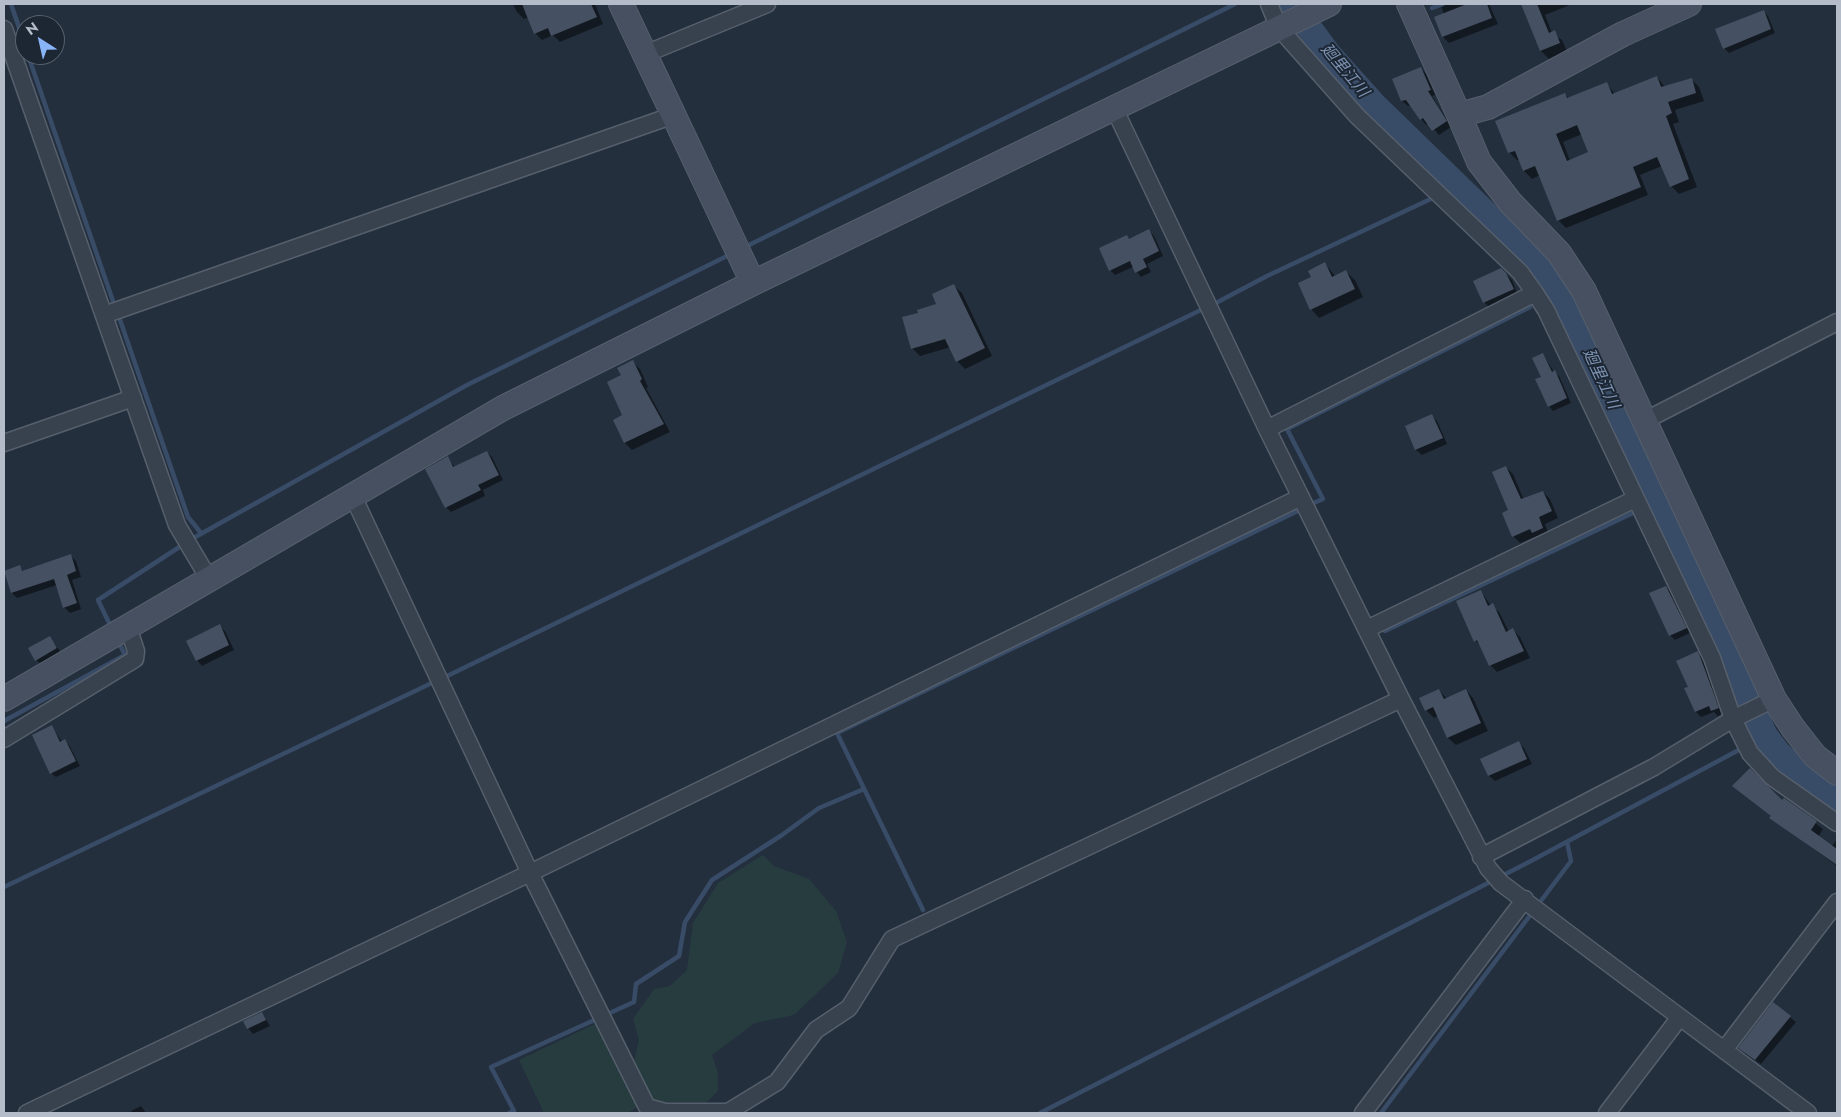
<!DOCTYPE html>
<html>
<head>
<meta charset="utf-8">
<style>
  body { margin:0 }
  #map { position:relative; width:1841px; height:1117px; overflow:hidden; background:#242f3e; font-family:Jost,sans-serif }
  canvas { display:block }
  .frame { position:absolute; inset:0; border:5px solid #b4bcc9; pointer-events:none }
  .north { position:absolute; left:15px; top:15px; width:50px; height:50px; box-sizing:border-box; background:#1d2633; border:1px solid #59626f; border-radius:50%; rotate:325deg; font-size:14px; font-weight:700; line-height:20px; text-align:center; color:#b4bcc9 }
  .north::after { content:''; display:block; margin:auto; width:18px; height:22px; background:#8ab4f8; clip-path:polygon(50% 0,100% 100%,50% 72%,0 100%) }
</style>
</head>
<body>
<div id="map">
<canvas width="1841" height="1117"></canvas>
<div class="frame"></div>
<div class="north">N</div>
</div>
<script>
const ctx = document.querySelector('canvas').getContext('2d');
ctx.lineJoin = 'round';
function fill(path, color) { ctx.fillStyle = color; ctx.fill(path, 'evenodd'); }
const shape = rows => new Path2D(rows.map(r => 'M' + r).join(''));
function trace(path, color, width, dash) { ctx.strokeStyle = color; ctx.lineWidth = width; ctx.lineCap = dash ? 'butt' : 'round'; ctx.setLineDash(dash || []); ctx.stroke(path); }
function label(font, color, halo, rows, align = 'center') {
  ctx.font = font + ' Jost,"Noto Sans JP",sans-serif'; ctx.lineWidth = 4; ctx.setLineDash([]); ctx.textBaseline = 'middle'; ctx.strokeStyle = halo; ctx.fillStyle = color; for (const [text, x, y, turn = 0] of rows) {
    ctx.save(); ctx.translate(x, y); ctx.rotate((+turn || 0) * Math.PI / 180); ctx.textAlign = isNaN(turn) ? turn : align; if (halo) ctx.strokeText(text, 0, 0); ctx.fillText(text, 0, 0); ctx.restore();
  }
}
fill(shape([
  [763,855,774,866,809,879,836,911,847,942,838,973,794,1015,755,1023,712,1055,718,1073,718,1091,703,1106,668,1106,651,1098,634,1061,639,1040,633,1019,654,989,670,986,687,970,693,923,718,883],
  [599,1022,639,1106,628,1113,544,1113,519,1060]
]), '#263c3f');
fill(shape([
  [513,4,543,4,544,7,552,4,595,4,603,24,560,42,553,35,542,40,535,33,529,17,524,19,517,12],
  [1440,4,1489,4,1498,24,1449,43,1443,37,1444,14],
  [1522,4,1572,4,1545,15,1552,33,1562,40,1567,51,1549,59,1541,51],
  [1763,11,1768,16,1775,33,1729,53,1724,48],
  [1421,68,1426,74,1435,95,1432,96,1451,127,1439,135,1429,123,1426,125,1421,119,1411,105,1408,106,1402,101,1394,79],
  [1657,77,1665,87,1691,79,1699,87,1704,101,1675,110,1679,122,1673,124,1697,187,1679,194,1671,186,1662,166,1640,175,1648,195,1566,228,1558,220,1540,175,1532,179,1524,171,1520,160,1517,160,1509,152,1565,95,1569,98,1606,83,1615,94],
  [1582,134,1590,153,1570,161,1563,142],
  [1149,231,1154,236,1163,256,1147,264,1151,272,1141,277,1133,267,1115,275,1110,270,1127,237,1130,240],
  [1325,264,1336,277,1346,272,1355,280,1363,297,1319,318,1311,309,1312,278],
  [1501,269,1512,280,1518,295,1490,308,1484,302,1475,282],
  [954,286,962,293,992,356,965,369,957,361,951,347,920,356,912,348,919,313,938,305],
  [1543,354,1554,372,1559,376,1571,403,1553,411,1549,406,1542,377],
  [633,362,640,369,648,387,646,388,670,432,632,450,625,443,614,420,624,416,623,376],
  [1432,416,1437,421,1447,444,1422,455,1416,450,1406,427],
  [487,452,492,457,503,480,483,490,485,496,451,512,446,507,447,458,455,467],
  [1506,467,1513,474,1524,500,1543,492,1550,499,1558,518,1545,524,1549,535,1540,539,1537,536,1520,543,1513,536],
  [71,556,76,561,81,577,72,580,81,609,70,613,64,607,57,585,17,598,12,593,5,572,19,567,24,572],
  [1666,587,1671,592,1690,633,1675,640,1670,635],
  [1481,591,1491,606,1499,612,1509,632,1513,630,1520,637,1530,658,1497,672,1490,665,1482,647,1476,641],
  [219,626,225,631,234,650,202,666,197,660],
  [50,637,62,654,42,665,36,660],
  [1698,653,1703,658,1723,713,1718,716,1714,712,1701,717,1696,712,1690,687],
  [1439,690,1447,699,1466,690,1473,698,1488,731,1456,745,1448,738,1438,716,1434,718,1426,710],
  [52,727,62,742,65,741,69,745,80,766,56,777,51,773],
  [1519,743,1524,748,1532,764,1495,781,1489,776,1482,759],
  [1784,800,1823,829,1818,837,1831,847,1837,839,1837,866,1771,818],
  [1773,1004,1796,1022,1761,1064,1745,1053],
  [262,1013,270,1026,253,1034,248,1028],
  [141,1106,146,1113,132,1113,131,1111]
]), '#0007');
trace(shape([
  [11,4,25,45],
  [1432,8,1443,4],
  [28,55,115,307],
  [1444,193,1457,186],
  [745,247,1235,4],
  [1550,297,1559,292],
  [1212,305,1267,276,1437,196],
  [118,314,188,517,201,533],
  [1309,505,1323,499,1287,429,1530,307],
  [190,540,467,385,731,254],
  [112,629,98,600,184,544],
  [1385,631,1658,501],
  [443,678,1205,308],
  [4,721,125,655,118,641],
  [4,887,436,681],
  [923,910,837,733,1302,509],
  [509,1113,514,1111,491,1067,634,1002,636,984,679,956,685,922,712,880,782,835,819,808,864,789],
  [1040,1113,1529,862,1765,736],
  [1381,1113,1571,861,1567,842]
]), '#394c67', 4.5);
trace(shape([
  [1291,4,1330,56,1373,104,1546,272,1559,292,1658,501,1765,736,1778,753,1801,774,1837,800]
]), '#394c67', 26);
fill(shape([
  [522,4,591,4,597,17,551,36,548,28,534,34],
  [1467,4,1487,4,1492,18,1442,37,1434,17],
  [1521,4,1537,4,1549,33,1555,30,1560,43,1540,51],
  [1764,10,1771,29,1723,49,1715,29],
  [1421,67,1431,90,1428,91,1447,121,1432,131,1423,118,1420,120,1406,100,1401,101,1392,79],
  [1657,76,1661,87,1692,78,1696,93,1668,102,1672,113,1666,116,1689,179,1670,187,1657,157,1633,167,1641,187,1557,221,1535,166,1523,171,1515,151,1508,153,1495,121,1565,93,1567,98,1607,82,1612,94],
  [1577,125,1588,152,1567,161,1556,134],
  [1149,229,1159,251,1143,259,1147,267,1135,273,1130,261,1109,271,1099,248,1127,235,1129,239],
  [1325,262,1332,277,1346,270,1355,289,1310,310,1298,283,1311,277,1308,271],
  [1501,268,1506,273,1514,289,1483,303,1473,281],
  [954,284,985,348,956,362,945,339,911,349,902,317,918,313,917,310,936,304,932,294],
  [1543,353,1552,372,1555,370,1567,398,1548,407,1535,379,1541,377,1532,358],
  [633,360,642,379,640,381,664,424,624,443,613,420,622,415,607,382,621,375,617,368],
  [1432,414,1443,438,1415,450,1405,426],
  [487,451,499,475,478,485,481,490,445,508,425,469,448,456,453,467],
  [1506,466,1521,499,1543,491,1552,511,1539,517,1543,528,1532,533,1530,529,1512,537,1502,513,1508,510,1492,472],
  [71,554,76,571,67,575,77,603,63,608,54,579,11,593,4,571,20,565,22,571],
  [1666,586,1687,628,1669,636,1649,593],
  [1481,590,1488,606,1493,603,1506,632,1513,628,1524,651,1489,666,1477,640,1474,642,1456,601],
  [220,624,229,645,196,661,186,641],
  [50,636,57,648,35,661,28,648],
  [1698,651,1719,708,1711,711,1709,706,1695,712,1684,688,1688,687,1676,661],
  [1439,689,1444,699,1466,689,1481,723,1447,738,1433,707,1425,711,1419,698],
  [52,725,60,742,65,739,76,761,50,774,32,735],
  [1519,741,1527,759,1488,776,1480,759],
  [1750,768,1782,800,1784,798,1817,821,1811,830,1837,849,1837,865,1769,818,1771,816,1732,786],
  [1773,1002,1791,1016,1755,1060,1738,1048],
  [262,1012,266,1020,247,1029,243,1021]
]), '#455162');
const street = shape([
  [1269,4,1279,28,1357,116,1520,272,1535,293,1546,310,1712,658,1733,719,1750,753,1772,777,1837,823],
  [4,29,177,525,209,579],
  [645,54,767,4],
  [1114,108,1267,429,1401,699,1488,868,1501,883,1808,1113],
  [104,315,674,115],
  [1644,421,1837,322],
  [1267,429,1535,293],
  [4,443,133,398],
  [352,494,530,873,647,1107,665,1112,728,1112,777,1082,816,1030,849,1008,892,939,1401,699],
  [1367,629,1635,499],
  [4,739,135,659,136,651,128,627],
  [1481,857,1654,767,1733,719,1774,699],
  [1724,1050,1837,902],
  [27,1113,530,873,1301,497],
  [1363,1113,1525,899],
  [1607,1113,1680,1017]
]);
const secondary = shape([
  [621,4,753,283],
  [1409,4,1459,115,1488,107,1623,34,1689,4],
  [1459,115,1479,162,1510,202,1559,253,1584,291,1774,699,1793,728,1815,756,1837,773],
  [4,699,503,408,753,283,1329,4]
]);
trace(street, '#565f6c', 19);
trace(secondary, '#565f6c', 26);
trace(street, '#38414e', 16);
trace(secondary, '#465061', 24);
label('italic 16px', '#7c92b1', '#1d2633', [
  ["廻里江川",1344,71,50],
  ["廻里江川",1600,379,65]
]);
</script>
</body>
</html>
